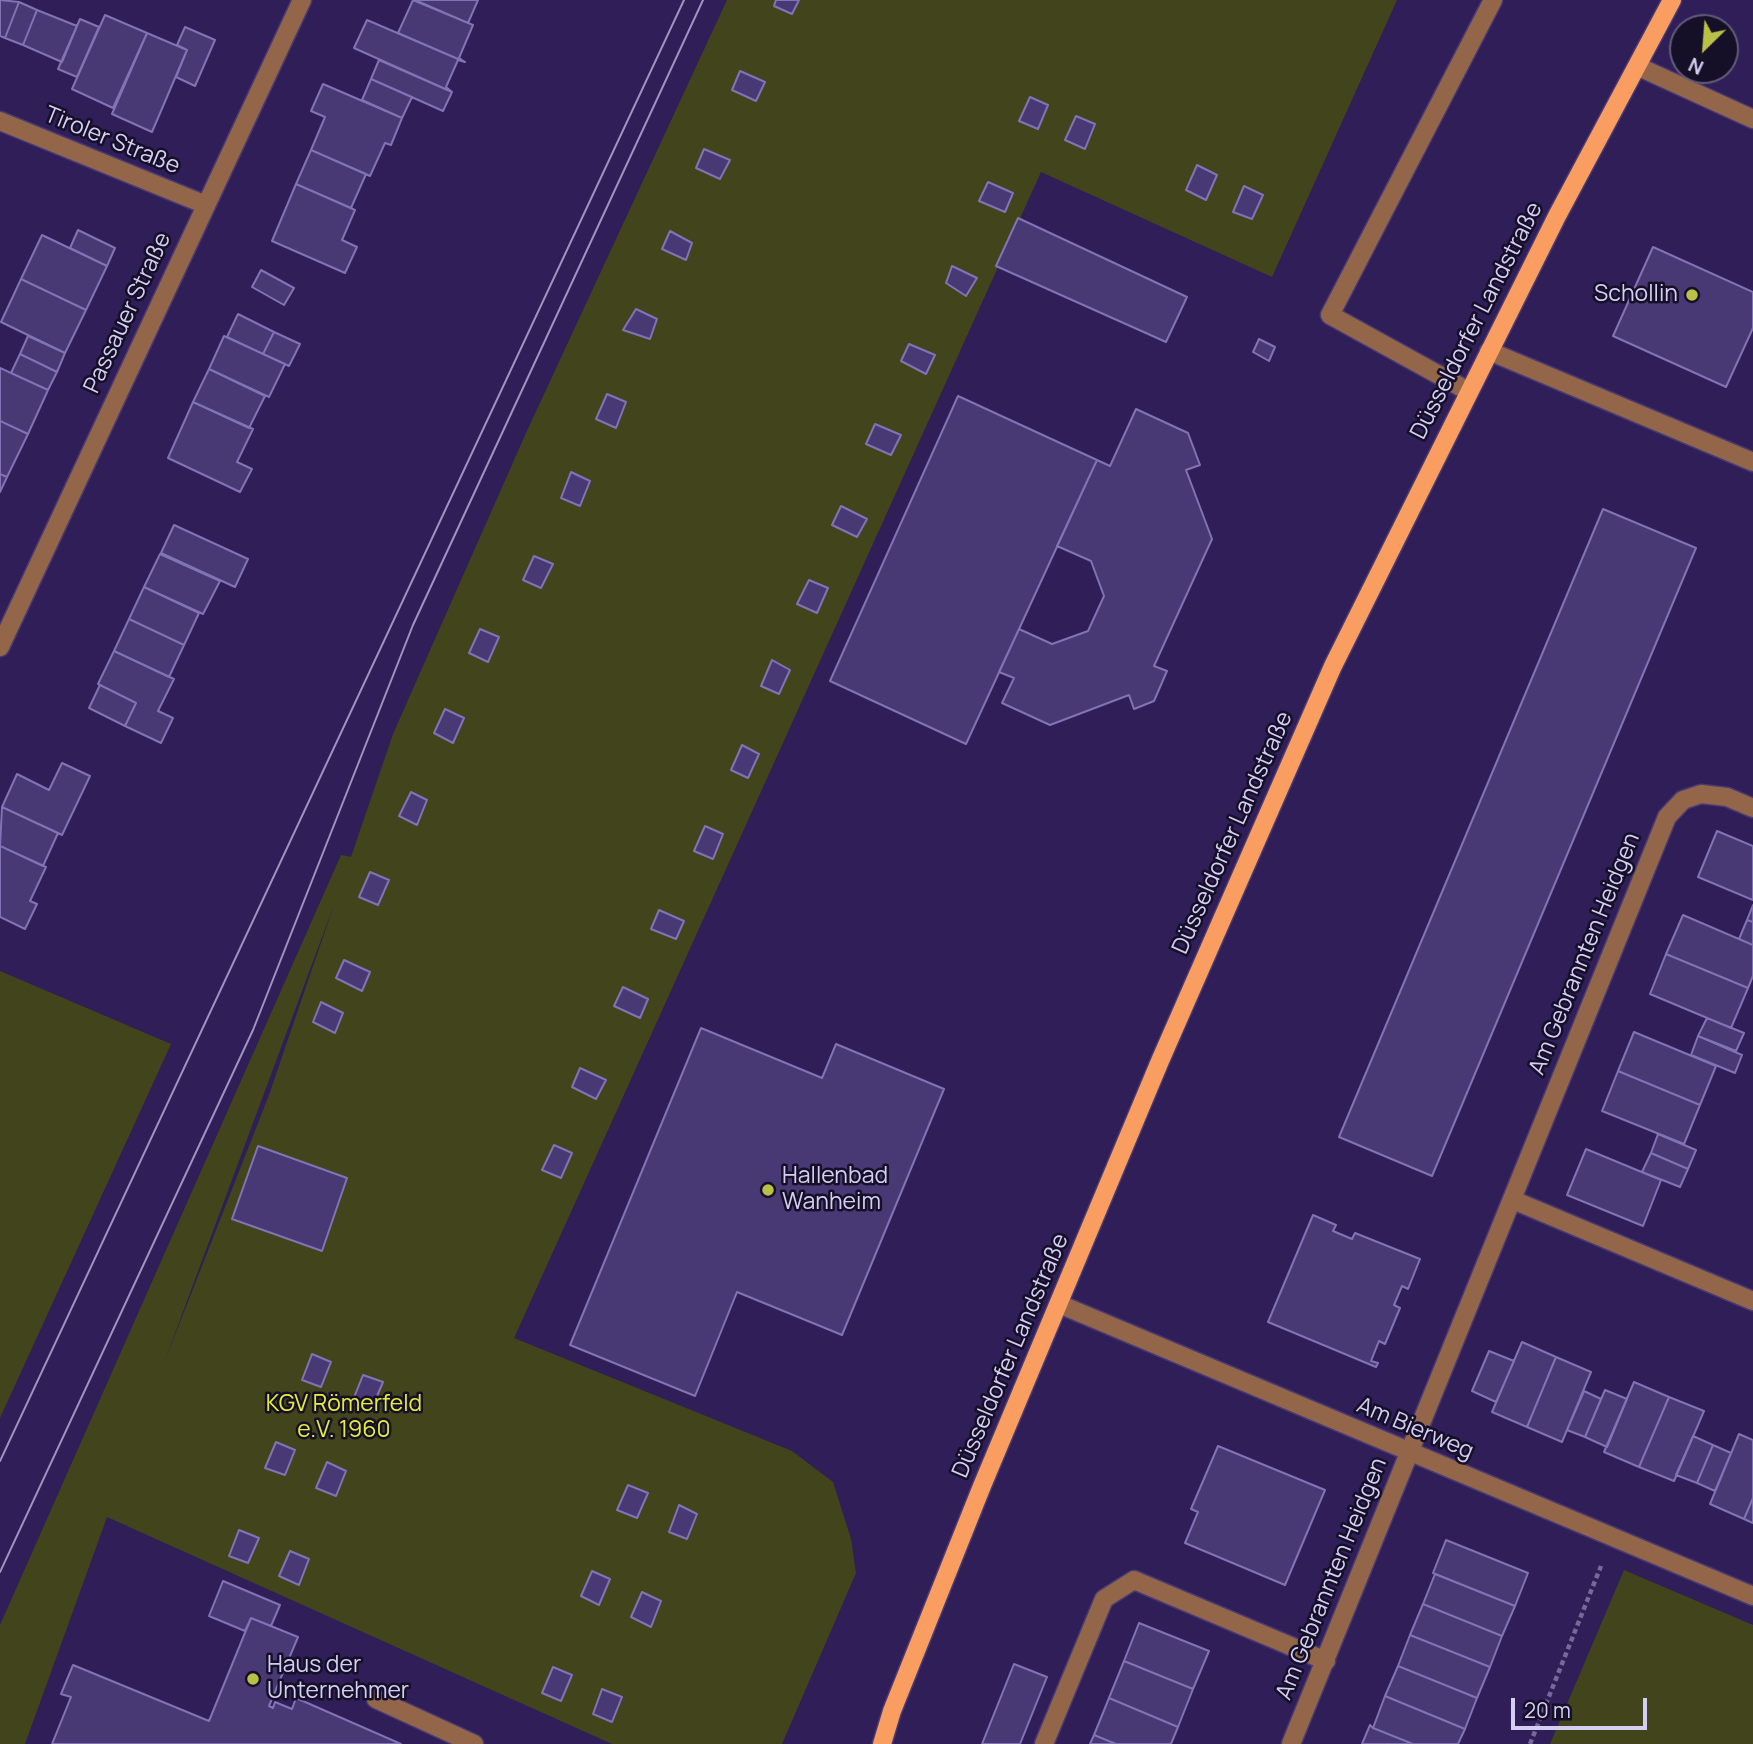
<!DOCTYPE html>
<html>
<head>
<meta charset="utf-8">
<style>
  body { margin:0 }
  #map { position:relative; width:1753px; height:1744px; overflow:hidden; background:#2f1e58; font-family:Manrope,sans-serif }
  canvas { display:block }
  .north { position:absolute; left:1669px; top:14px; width:70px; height:70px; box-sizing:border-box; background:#150f28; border:2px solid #615c79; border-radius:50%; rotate:205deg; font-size:19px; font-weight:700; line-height:28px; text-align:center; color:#d4cff2 }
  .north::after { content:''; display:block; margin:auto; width:24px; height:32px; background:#b9c046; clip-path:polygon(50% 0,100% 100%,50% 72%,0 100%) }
  .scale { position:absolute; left:1511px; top:1698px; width:136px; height:32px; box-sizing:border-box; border:4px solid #d4cff2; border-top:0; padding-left:9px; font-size:21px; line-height:24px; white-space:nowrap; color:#d4cff2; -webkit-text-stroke:5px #150f28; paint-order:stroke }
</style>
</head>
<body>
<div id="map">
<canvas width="1753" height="1744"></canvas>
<div class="north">N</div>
<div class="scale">20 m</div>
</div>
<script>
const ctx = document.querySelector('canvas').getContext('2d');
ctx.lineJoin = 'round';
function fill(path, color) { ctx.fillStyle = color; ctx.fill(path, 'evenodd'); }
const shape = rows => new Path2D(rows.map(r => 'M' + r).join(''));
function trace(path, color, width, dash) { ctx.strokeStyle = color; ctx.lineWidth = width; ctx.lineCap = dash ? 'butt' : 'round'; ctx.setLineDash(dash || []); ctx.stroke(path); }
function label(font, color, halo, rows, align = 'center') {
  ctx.font = font + ' Manrope,sans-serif'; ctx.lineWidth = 5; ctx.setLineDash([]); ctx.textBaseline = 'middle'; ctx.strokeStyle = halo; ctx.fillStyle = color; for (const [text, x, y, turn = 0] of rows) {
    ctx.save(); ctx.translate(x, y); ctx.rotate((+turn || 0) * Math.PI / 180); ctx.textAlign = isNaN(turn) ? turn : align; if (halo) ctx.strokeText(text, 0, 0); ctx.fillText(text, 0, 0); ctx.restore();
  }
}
fill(shape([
  [727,0,1397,0,1272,277,1041,172,514,1338,792,1451,833,1482,851,1539,856,1573,782,1744,612,1744,107,1517,25,1744,0,1744,0,1625,341,855,351,857,393,734,526,433],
  [335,902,269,1095,164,1363],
  [0,971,171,1044,0,1418],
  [1624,1570,1753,1625,1753,1744,1550,1744]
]), '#42451b');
const building = shape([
  [0,0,19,2,5,38,0,36,0,0],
  [413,0,473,25,459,58,465,62,398,33,413,0],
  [415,0,478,0,468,23,415,0],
  [776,0,799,0,792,14,774,6,776,0],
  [19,2,37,10,23,45,5,38,19,2],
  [37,10,77,26,62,62,23,45,37,10],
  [105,15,147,33,113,108,72,89,105,15],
  [80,19,99,27,77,77,58,69,80,19],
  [367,20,465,62,458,60,446,87,452,92,354,48,367,20],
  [185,27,215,40,195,86,176,77,187,50,177,45,185,27],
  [147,33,187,50,152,132,112,114,147,33],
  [379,60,452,92,443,111,371,79,379,60],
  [740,71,765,82,756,101,732,90,740,71],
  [371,79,412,97,402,118,362,100,371,79],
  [323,84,402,118,391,145,385,143,370,176,311,150,325,117,311,111,323,84],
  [1030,97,1048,105,1038,129,1019,121,1030,97],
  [1076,116,1095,124,1085,149,1065,140,1076,116],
  [704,149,730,160,720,179,696,168,704,149],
  [311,150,366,174,351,208,296,184,311,150],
  [1197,165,1217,175,1206,200,1186,190,1197,165],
  [988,182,1013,193,1005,212,979,201,988,182],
  [296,184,355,210,342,240,357,247,345,273,272,241,296,184],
  [1244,186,1263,195,1252,219,1233,212,1244,186],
  [1018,218,1187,297,1166,342,996,266,1018,218],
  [78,230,115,248,107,266,70,248,78,230],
  [670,231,692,243,686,260,662,249,670,231],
  [42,235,107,266,86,310,21,279,42,235],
  [1653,247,1753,292,1753,328,1726,387,1613,336,1653,247],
  [952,266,977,278,966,296,946,283,952,266],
  [261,270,294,288,284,305,252,287,261,270],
  [21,279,86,310,65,353,1,322,21,279],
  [636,309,657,319,650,339,623,330,636,309],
  [238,314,274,332,263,354,227,337,238,314],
  [274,332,300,344,289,366,263,354,274,332],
  [28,336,65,353,57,372,20,354,28,336],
  [224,336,285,364,269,397,209,369,224,336],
  [1259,339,1275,347,1269,361,1253,352,1259,339],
  [909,344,935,355,926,374,901,361,909,344],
  [20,354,57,372,48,390,11,373,20,354],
  [0,368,48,390,28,434,0,421,0,368],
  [209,369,265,396,249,428,193,402,209,369],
  [607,394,626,402,616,428,596,419,607,394],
  [958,396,1097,460,966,744,830,681,958,396],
  [193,402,253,429,237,462,252,469,240,492,168,458,193,402],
  [1136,409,1188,433,1200,465,1186,470,1212,539,1154,666,1167,671,1154,701,1134,709,1129,695,1050,725,1002,703,1014,678,999,672,1019,629,1052,644,1088,631,1104,596,1091,561,1057,546,1097,460,1110,466,1136,409],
  [0,421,28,434,7,477,0,474,0,421],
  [875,424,901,435,891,455,866,444,875,424],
  [571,472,590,481,580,506,561,498,571,472],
  [0,474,7,477,0,492,0,474],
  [841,506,867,519,857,537,832,525,841,506],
  [1603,509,1696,548,1432,1176,1339,1137,1603,509],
  [174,525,248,559,235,587,161,553,174,525],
  [160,554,220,581,203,614,144,587,160,554],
  [534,556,553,564,541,588,523,580,534,556],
  [809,580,828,588,817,613,797,604,809,580],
  [144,587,199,613,184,645,129,619,144,587],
  [129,619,184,645,169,677,114,651,129,619],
  [480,629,499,637,488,662,469,653,480,629],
  [114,651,174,679,158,711,173,718,161,743,125,726,136,703,98,684,114,651],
  [772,660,790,670,779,694,761,686,772,660],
  [100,685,136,703,125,726,89,708,100,685],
  [445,709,464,718,453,743,434,733,445,709],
  [742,745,759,754,748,778,731,770,742,745],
  [62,763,90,776,62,835,2,807,17,774,49,790,62,763],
  [411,792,427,800,417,825,399,816,411,792],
  [2,807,58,833,43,866,0,846,2,807],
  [705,826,723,834,713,859,694,851,705,826],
  [1717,831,1753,846,1753,900,1698,877,1717,831],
  [0,846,46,867,30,901,37,904,25,929,0,917,0,846],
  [370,872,389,880,378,905,359,897,370,872],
  [1753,905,1753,922,1747,920,1753,905],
  [659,910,684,921,676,939,651,929,659,910],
  [1683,915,1753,945,1753,976,1748,988,1666,954,1683,915],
  [1747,920,1753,922,1753,945,1739,939,1747,920],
  [1666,954,1748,988,1731,1028,1650,994,1666,954],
  [344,960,370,972,362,991,336,978,344,960],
  [623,987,648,999,640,1018,614,1006,623,987],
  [321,1002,343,1013,335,1033,313,1022,321,1002],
  [1707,1018,1744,1033,1736,1051,1698,1036,1707,1018],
  [701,1028,822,1078,836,1044,944,1089,842,1335,737,1292,695,1396,570,1345,701,1028],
  [1634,1032,1716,1066,1700,1105,1618,1071,1634,1032],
  [1698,1036,1742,1055,1735,1073,1691,1055,1698,1036],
  [580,1068,606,1080,596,1099,572,1087,580,1068],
  [1618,1071,1700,1105,1684,1144,1602,1111,1618,1071],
  [1658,1134,1696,1150,1688,1169,1651,1153,1658,1134],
  [554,1145,572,1153,561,1178,542,1170,554,1145],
  [258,1146,347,1178,322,1251,232,1219,258,1146],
  [1586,1149,1661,1180,1643,1226,1567,1195,1586,1149],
  [1651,1153,1688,1169,1680,1187,1642,1172,1651,1153],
  [1313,1215,1336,1225,1333,1231,1352,1239,1355,1233,1420,1259,1408,1289,1402,1286,1394,1305,1400,1308,1385,1344,1379,1341,1371,1361,1378,1363,1376,1367,1268,1322,1313,1215],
  [1522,1342,1556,1357,1527,1427,1492,1412,1522,1342],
  [1489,1351,1514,1361,1496,1402,1472,1391,1489,1351],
  [312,1354,331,1362,321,1387,302,1380,312,1354],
  [1556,1357,1591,1372,1562,1442,1527,1427,1556,1357],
  [363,1375,383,1382,372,1408,353,1400,363,1375],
  [1634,1382,1669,1397,1639,1467,1604,1452,1634,1382],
  [1605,1390,1627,1399,1607,1447,1585,1437,1605,1390],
  [1584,1391,1601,1399,1585,1437,1567,1430,1584,1391],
  [1669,1397,1704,1411,1674,1481,1639,1467,1669,1397],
  [1739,1434,1753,1440,1753,1498,1744,1519,1710,1504,1739,1434],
  [1693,1436,1713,1445,1697,1483,1676,1475,1693,1436],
  [276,1442,295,1450,285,1475,265,1468,276,1442],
  [1713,1445,1731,1453,1715,1491,1697,1483,1713,1445],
  [1218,1446,1325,1490,1285,1585,1185,1543,1198,1512,1191,1509,1218,1446],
  [327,1462,346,1471,336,1496,316,1488,327,1462],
  [628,1485,648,1493,637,1518,617,1510,628,1485],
  [1753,1498,1753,1523,1744,1519,1753,1498],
  [679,1505,697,1514,687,1539,669,1532,679,1505],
  [239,1530,259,1538,248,1563,229,1556,239,1530],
  [1446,1540,1528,1573,1515,1606,1433,1573,1446,1540],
  [290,1551,309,1559,299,1585,279,1576,290,1551],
  [592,1571,610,1579,599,1605,581,1596,592,1571],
  [1435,1574,1515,1606,1502,1636,1423,1604,1435,1574],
  [223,1581,280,1605,271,1626,251,1618,245,1631,209,1616,223,1581],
  [642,1592,661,1601,651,1627,631,1617,642,1592],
  [1423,1604,1502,1636,1490,1667,1410,1635,1423,1604],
  [251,1618,298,1637,269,1706,273,1708,275,1702,292,1709,296,1698,401,1744,52,1744,71,1697,61,1694,73,1665,209,1721,251,1618],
  [1139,1623,1209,1651,1193,1689,1124,1661,1139,1623],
  [1410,1635,1490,1667,1477,1698,1398,1666,1410,1635],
  [1124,1661,1193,1689,1178,1727,1109,1698,1124,1661],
  [1014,1664,1047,1677,1020,1744,982,1744,1014,1664],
  [1398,1666,1477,1698,1465,1729,1385,1696,1398,1666],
  [553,1667,572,1675,561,1701,542,1693,553,1667],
  [602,1689,622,1697,612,1722,593,1714,602,1689],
  [1385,1696,1465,1729,1458,1744,1413,1744,1373,1728,1385,1696],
  [1109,1698,1178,1727,1171,1744,1116,1744,1094,1735,1109,1698],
  [1370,1725,1373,1728,1413,1744,1362,1744,1370,1725],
  [1094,1735,1116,1744,1090,1744,1094,1735]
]);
fill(building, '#483975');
trace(building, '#8173b5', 2);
const minor = shape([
  [1639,67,1753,119],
  [0,121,206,205],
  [1489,351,1753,462],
  [1468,391,1330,315,1493,0],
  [0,647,302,0],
  [1513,1200,1753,1301],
  [1059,1304,1753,1596],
  [376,1699,474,1744],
  [1044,1744,1104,1599,1134,1580,1326,1661],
  [1291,1744,1667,817,1683,800,1701,794,1727,797,1753,808]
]);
const major = shape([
  [882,1744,892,1711,982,1486,1160,1061,1333,666,1557,216,1672,0]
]);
trace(minor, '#493a71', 21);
trace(major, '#493a71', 21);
trace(shape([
  [1530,1744,1601,1566]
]), '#756999', 4.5, [5, 3.5]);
trace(minor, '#93664a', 18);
trace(major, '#fa9d61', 18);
trace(shape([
  [0,1461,684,0],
  [0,1572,253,1030,413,625,703,0]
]), '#9d94bf', 2);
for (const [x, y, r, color] of [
  [1692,295,7,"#b9c046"],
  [768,1190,7,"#b9c046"],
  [253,1679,7,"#b9c046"]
]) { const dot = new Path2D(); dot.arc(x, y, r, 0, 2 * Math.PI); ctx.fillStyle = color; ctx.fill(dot); trace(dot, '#150f28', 2.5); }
label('23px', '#d4cff2', '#150f28', [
  ["Tiroler Straße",112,141,22],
  ["Passauer Straße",128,313,-65],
  ["Düsseldorfer Landstraße",1477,321,-63],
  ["Düsseldorfer Landstraße",1233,833,-66],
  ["Am Gebrannten Heidgen",1585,954,-68],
  ["Düsseldorfer Landstraße",1011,1356,-67],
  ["Am Bierweg",1415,1429,23],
  ["Am Gebrannten Heidgen",1332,1579,-68]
]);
label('23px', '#d4cff2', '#150f28', [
  ["Schollin",1678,295,"right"],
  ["Hallenbad",782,1177],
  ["Wanheim",782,1203],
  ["Haus der",267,1666],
  ["Unternehmer",267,1692]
], 'left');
label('23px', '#e5ef39', '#150f28', [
  ["KGV Römerfeld",344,1405],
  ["e.V. 1960",344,1431]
]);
</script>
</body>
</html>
